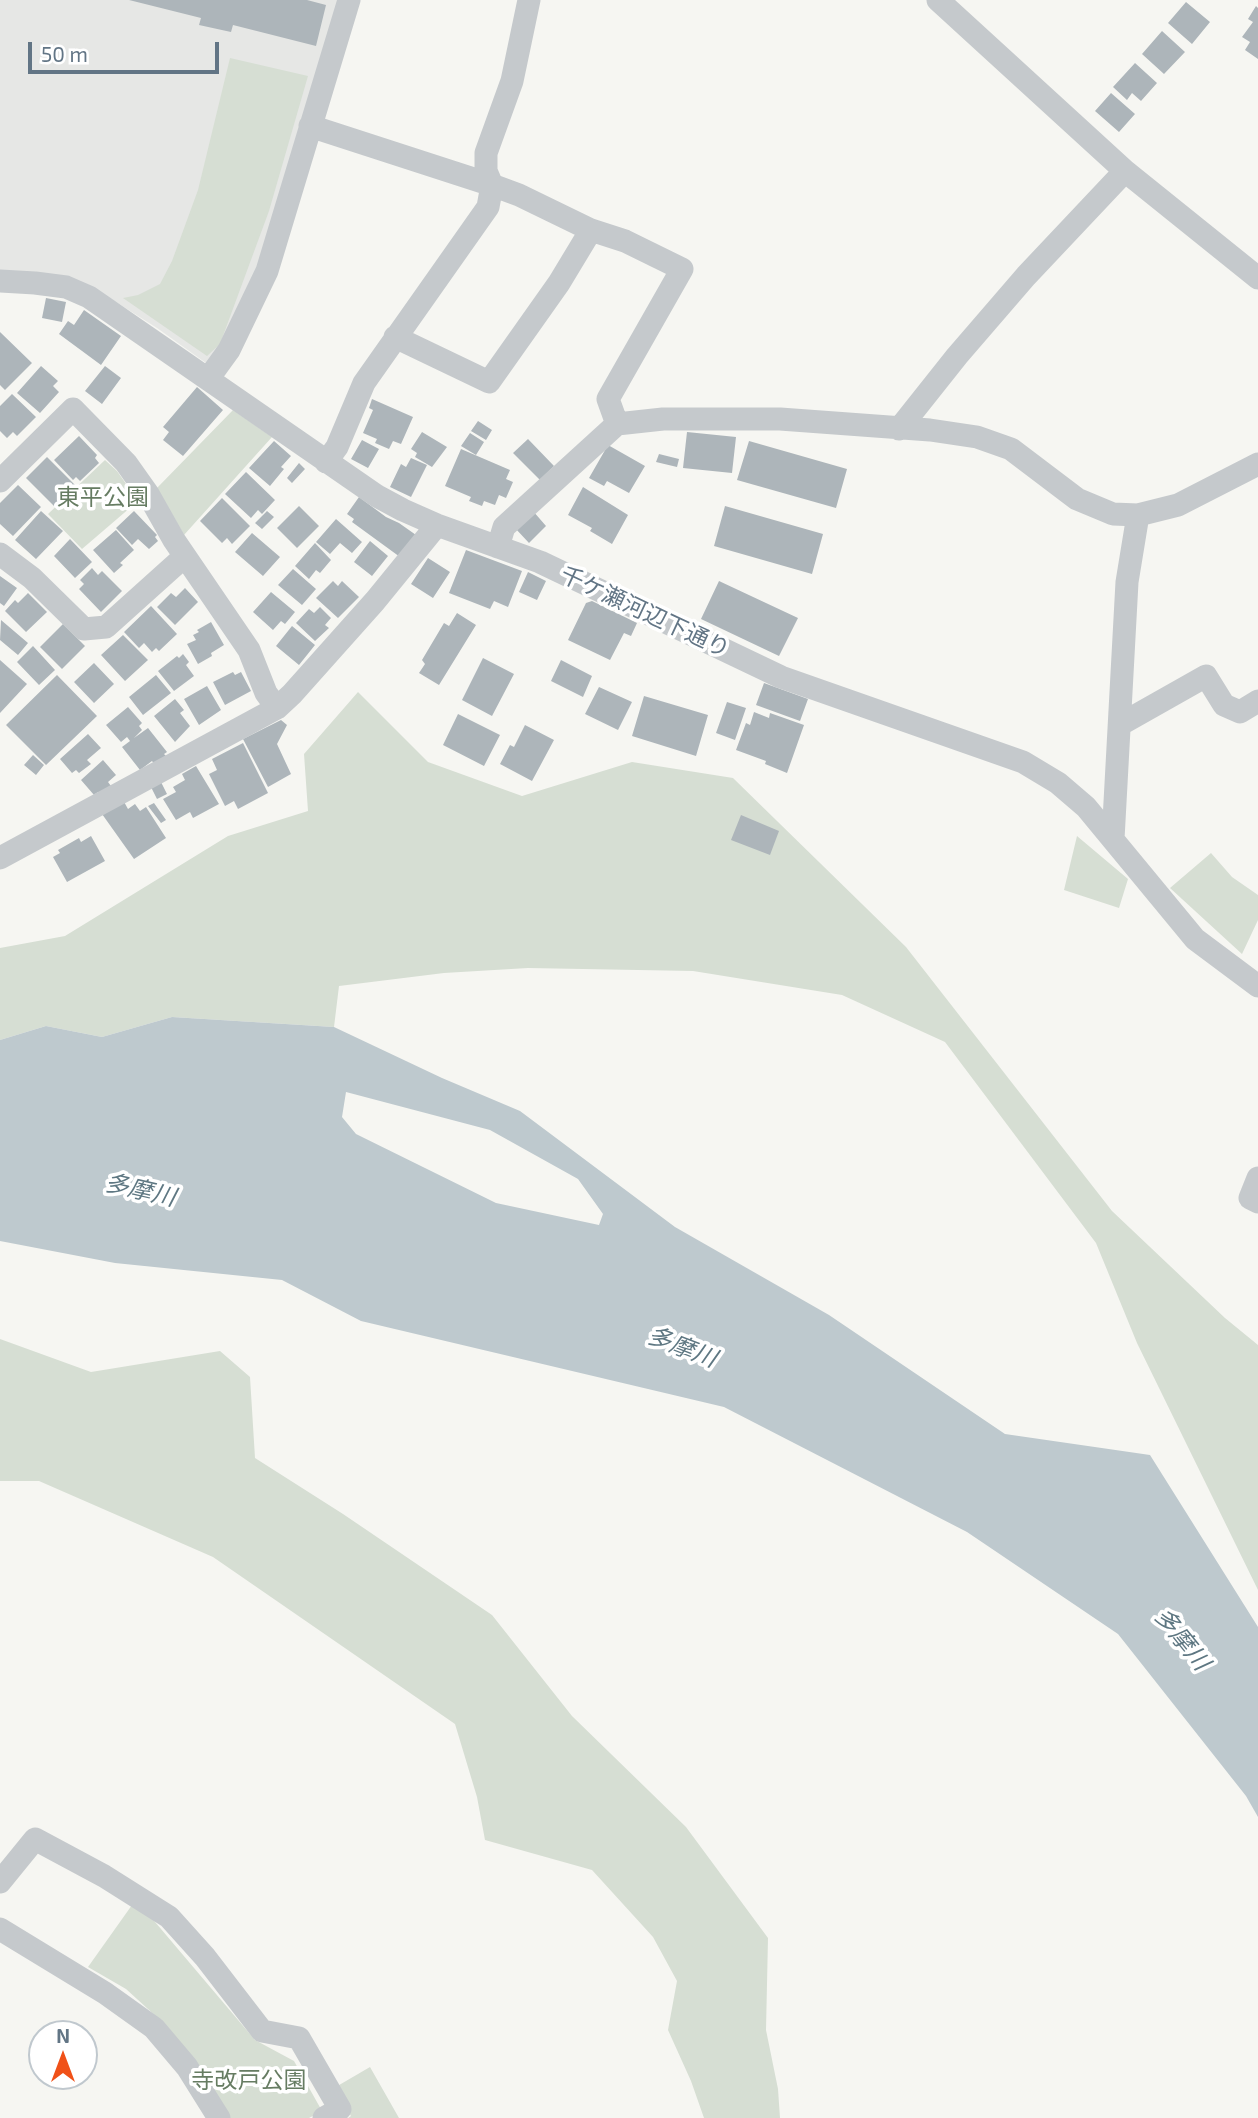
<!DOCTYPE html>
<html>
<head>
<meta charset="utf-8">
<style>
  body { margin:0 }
  #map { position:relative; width:1258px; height:2118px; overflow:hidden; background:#f6f6f2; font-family:"Exo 2",sans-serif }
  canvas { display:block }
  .north { position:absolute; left:28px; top:2020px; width:70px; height:70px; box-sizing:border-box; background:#fff; border:2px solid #c0c8ce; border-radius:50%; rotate:0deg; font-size:19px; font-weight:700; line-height:28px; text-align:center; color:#627585 }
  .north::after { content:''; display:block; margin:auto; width:24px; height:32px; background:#f05118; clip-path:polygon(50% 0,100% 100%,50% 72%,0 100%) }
  .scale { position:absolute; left:28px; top:42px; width:191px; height:32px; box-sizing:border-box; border:4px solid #627585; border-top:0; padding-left:9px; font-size:21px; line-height:24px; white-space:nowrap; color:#627585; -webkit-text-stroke:5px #fff; paint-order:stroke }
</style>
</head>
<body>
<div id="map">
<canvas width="1258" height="2118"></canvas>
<div class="north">N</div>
<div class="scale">50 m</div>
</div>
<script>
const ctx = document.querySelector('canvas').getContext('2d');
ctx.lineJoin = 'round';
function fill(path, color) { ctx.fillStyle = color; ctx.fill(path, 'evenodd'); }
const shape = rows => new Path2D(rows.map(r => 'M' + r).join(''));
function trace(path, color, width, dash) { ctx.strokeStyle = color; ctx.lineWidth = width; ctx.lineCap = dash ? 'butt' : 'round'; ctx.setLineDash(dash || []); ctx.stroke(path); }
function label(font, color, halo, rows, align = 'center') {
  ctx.font = font + ' "Exo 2","Noto Sans JP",sans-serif'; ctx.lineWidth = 7; ctx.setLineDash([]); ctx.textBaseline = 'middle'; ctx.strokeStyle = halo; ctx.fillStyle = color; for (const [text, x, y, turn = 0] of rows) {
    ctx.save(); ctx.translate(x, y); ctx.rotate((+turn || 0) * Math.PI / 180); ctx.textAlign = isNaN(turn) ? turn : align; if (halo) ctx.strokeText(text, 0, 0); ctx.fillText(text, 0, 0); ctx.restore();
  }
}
fill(shape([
  [0,0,338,0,252,289,223,347,206,363,157,328,89,285,0,270]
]), '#e6e7e5');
fill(shape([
  [230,58,308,76,269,211,220,344,207,356,123,298,138,295,160,284,172,261,198,190],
  [233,410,272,437,184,535,157,488],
  [105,460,117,471,138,501,82,549,48,514],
  [358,692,428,762,522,796,632,762,733,778,906,947,1112,1211,1225,1318,1258,1345,1258,1590,1137,1343,1096,1243,945,1042,842,995,693,971,528,968,444,973,339,986,334,1027,172,1017,102,1037,46,1026,0,1040,0,948,65,936,228,836,308,811,304,754],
  [1077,836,1128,879,1119,908,1064,890],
  [1211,853,1232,877,1258,895,1258,920,1242,954,1170,888],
  [0,1339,91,1372,220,1351,250,1377,255,1458,343,1514,492,1615,572,1716,686,1827,768,1938,766,2030,778,2089,780,2118,704,2118,691,2081,668,2030,677,1981,653,1937,592,1870,485,1840,477,1797,455,1724,213,1557,39,1481,0,1481],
  [132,1905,150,1916,255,2040,294,2061,322,2111,309,2118,228,2118,160,2020,126,1989,88,1967],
  [370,2067,399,2118,348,2118,351,2116,334,2088]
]), '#d6ded3');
fill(shape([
  [172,1017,334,1027,442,1078,520,1111,675,1227,829,1315,1005,1434,1150,1455,1258,1627,1258,1817,1246,1796,1118,1634,967,1532,724,1407,361,1321,282,1280,115,1263,0,1241,0,1040,46,1026,102,1037],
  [346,1092,490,1130,578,1179,603,1214,599,1225,496,1203,356,1134,342,1117]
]), '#bec9ce');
fill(shape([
  [129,0,307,0,326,5,316,46,233,25,231,32,199,25,201,18],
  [1186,2,1210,22,1192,44,1168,23],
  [1256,6,1258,8,1258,59,1245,50,1250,42,1242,37,1253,22,1248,19],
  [1162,31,1185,52,1164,74,1142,54],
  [1135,63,1157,83,1141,101,1132,93,1127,100,1113,87],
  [1111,93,1135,114,1119,132,1095,111],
  [46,298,66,302,62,322,42,318],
  [84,310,121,336,101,365,59,334,68,321,74,325],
  [0,332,32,363,5,390,0,385],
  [41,366,58,381,53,386,59,392,40,413,17,393],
  [105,366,121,378,102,404,85,391],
  [197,387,223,410,183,456,163,440,169,432,163,427],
  [12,394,36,417,17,436,13,432,7,438,0,431,0,406],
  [372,399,413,417,401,444,393,441,389,449,375,443,377,439,363,433,373,410,369,408],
  [478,421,492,430,486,440,471,431],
  [422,432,447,447,432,467,415,457,417,453,411,449],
  [687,432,736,437,732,473,683,468],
  [470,433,484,442,476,455,461,446],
  [79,436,97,455,95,458,99,463,80,481,76,477,73,480,54,460],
  [528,439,554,466,540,480,513,453],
  [362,440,379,449,368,468,351,459],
  [274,441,291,456,281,467,284,469,270,486,249,468],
  [749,441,847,469,836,508,737,480],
  [608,445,645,466,629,493,607,481,604,486,589,478],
  [461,449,510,470,506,479,513,482,506,498,499,495,495,505,484,501,482,506,469,501,471,497,445,486],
  [659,454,679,459,677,467,656,462],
  [47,457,75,485,54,506,26,478],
  [411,458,427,465,411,497,390,487,401,464,406,467],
  [299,463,305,469,292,483,287,478],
  [246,472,275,500,262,514,258,510,251,518,225,494],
  [18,485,41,507,13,536,0,524,0,503],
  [583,487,628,515,612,544,590,531,592,528,568,515],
  [359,497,386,517,399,523,416,535,400,557,352,522,354,519,347,514],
  [222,498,250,526,232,544,227,538,222,543,200,521],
  [299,506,319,526,297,548,277,528],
  [725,506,823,534,812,574,714,546],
  [41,511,63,531,36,559,15,540],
  [134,511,157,535,155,537,158,541,149,549,138,539,132,545,116,528],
  [267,511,274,517,262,529,255,523],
  [533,511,546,526,529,543,515,528],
  [336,519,362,542,352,553,340,543,330,554,316,542],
  [116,530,134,550,120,563,123,565,114,573,93,550],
  [252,533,280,557,263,576,235,552],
  [70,539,92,562,75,578,54,556],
  [370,541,388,556,372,576,354,562],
  [315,543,331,560,320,573,316,570,309,579,295,566],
  [466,550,522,571,508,607,494,601,490,609,449,593],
  [428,558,450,572,433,598,411,584],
  [92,568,98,575,102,571,122,591,101,612,79,589,84,584,80,580],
  [293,569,316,589,302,605,278,585],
  [528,572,546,581,537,600,519,592],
  [0,576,17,588,4,606,0,603],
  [333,581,338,586,342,581,359,597,338,618,316,598],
  [719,581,798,618,779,656,701,619],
  [185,588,198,602,175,625,157,607,171,593,176,597],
  [271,592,295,612,285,624,281,621,273,630,253,612],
  [28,593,47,612,26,632,5,611,15,600,18,603],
  [592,601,637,623,631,636,624,633,610,660,568,640,586,603],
  [151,606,177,634,159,651,156,648,152,652,144,643,139,648,124,632],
  [320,607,331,618,325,625,329,628,315,641,296,623,309,609,314,613],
  [457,613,476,625,439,685,419,673,425,664,422,660,444,623,449,626],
  [1,620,28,643,18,655,0,640],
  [211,622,224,645,211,653,212,656,198,664,187,644,196,640,193,635,199,632,197,630],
  [63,624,85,646,62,669,40,647],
  [292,626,315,645,299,665,276,646],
  [123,635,148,660,125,681,101,655],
  [33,646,55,670,39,685,17,662],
  [183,654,189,662,186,665,194,676,174,691,158,671,177,656,179,658],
  [483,658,514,674,492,716,462,700],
  [0,660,27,684,0,713],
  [561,660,592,676,583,697,551,681],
  [94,663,114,684,94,703,74,682],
  [233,672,235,675,241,672,251,691,225,705,213,682],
  [57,675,97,716,46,765,6,725],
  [156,675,171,693,143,715,129,697],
  [764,683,808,699,800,721,756,705],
  [207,686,221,710,199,725,184,699],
  [599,687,632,702,618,730,585,714],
  [644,696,708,715,696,756,632,736],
  [175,699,184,710,180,713,190,726,175,742,154,716],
  [727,702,746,708,735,740,716,733],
  [128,707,142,723,139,726,142,730,134,738,148,728,167,752,164,754,166,756,155,765,152,761,140,770,122,747,130,741,127,737,121,742,106,725],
  [754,712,769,718,770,713,804,725,787,773,765,764,766,761,736,750,746,723,750,725],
  [458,714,500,735,484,766,443,745],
  [281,720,287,725,277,744,291,774,268,787,243,739],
  [525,725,554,740,532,781,500,764,510,745,514,747],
  [88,734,101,748,87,760,91,764,79,773,76,770,72,773,60,759],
  [243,743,268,793,238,809,234,801,225,806,209,774,217,770,212,759],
  [33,755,44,765,36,775,24,765],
  [103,760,116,775,108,782,111,786,101,795,98,792,94,795,81,780],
  [196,766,219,804,193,818,190,812,176,820,163,799,176,792,173,787,185,780,182,774],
  [161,782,167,794,157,799,151,787],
  [123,800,128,809,135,804,140,811,146,807,166,838,134,859,102,814],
  [154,803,166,820,161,823,148,806],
  [741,815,779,831,770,855,731,840],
  [91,836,105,861,67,882,53,857,60,853,58,850,79,838,81,842]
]), '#adb5ba');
trace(shape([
  [938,0,1125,171,1258,278],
  [310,126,492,185,519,195,591,230,625,241,682,269,608,399,617,424],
  [0,281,35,283,66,287,89,297,377,496,403,510,437,525,540,562,781,677,1023,762,1058,783,1086,807,1195,939,1258,986],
  [395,337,489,382,559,283,591,230],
  [208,379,229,350,267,271,349,0],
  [899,429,957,356,1026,276,1125,171],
  [326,462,337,447,364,383,488,207,492,185,486,171,486,153,512,81,529,0],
  [0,481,73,409,126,463,148,494,174,540,249,650,266,693,277,708],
  [498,547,504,527,617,424,663,419,780,419,930,430,977,437,1011,449,1077,499,1113,514,1138,515,1178,505,1258,464],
  [0,554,32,578,84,629,106,627,185,556],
  [1121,724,1206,676,1224,705,1240,712,1258,701],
  [1113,839,1127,582,1138,515],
  [0,858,277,708,292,694,375,601,437,525],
  [1258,1178,1250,1198,1258,1202],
  [0,1882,35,1839,104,1876,169,1917,205,1957,262,2031,299,2038,340,2109,324,2118],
  [0,1929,105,1993,154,2028,187,2067,219,2118]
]), '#c5c9cc', 23);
label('23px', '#667c62', '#fff', [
  ["東平公園",103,497],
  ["寺改戸公園",249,2080]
]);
label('23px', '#627585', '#fff', [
  ["千ケ瀬河辺下通り",645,612,25]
]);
label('italic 24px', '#5e7782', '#fff', [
  ["多摩川",140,1190,13],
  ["多摩川",682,1347,21],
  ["多摩川",1182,1639,51]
]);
</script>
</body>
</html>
